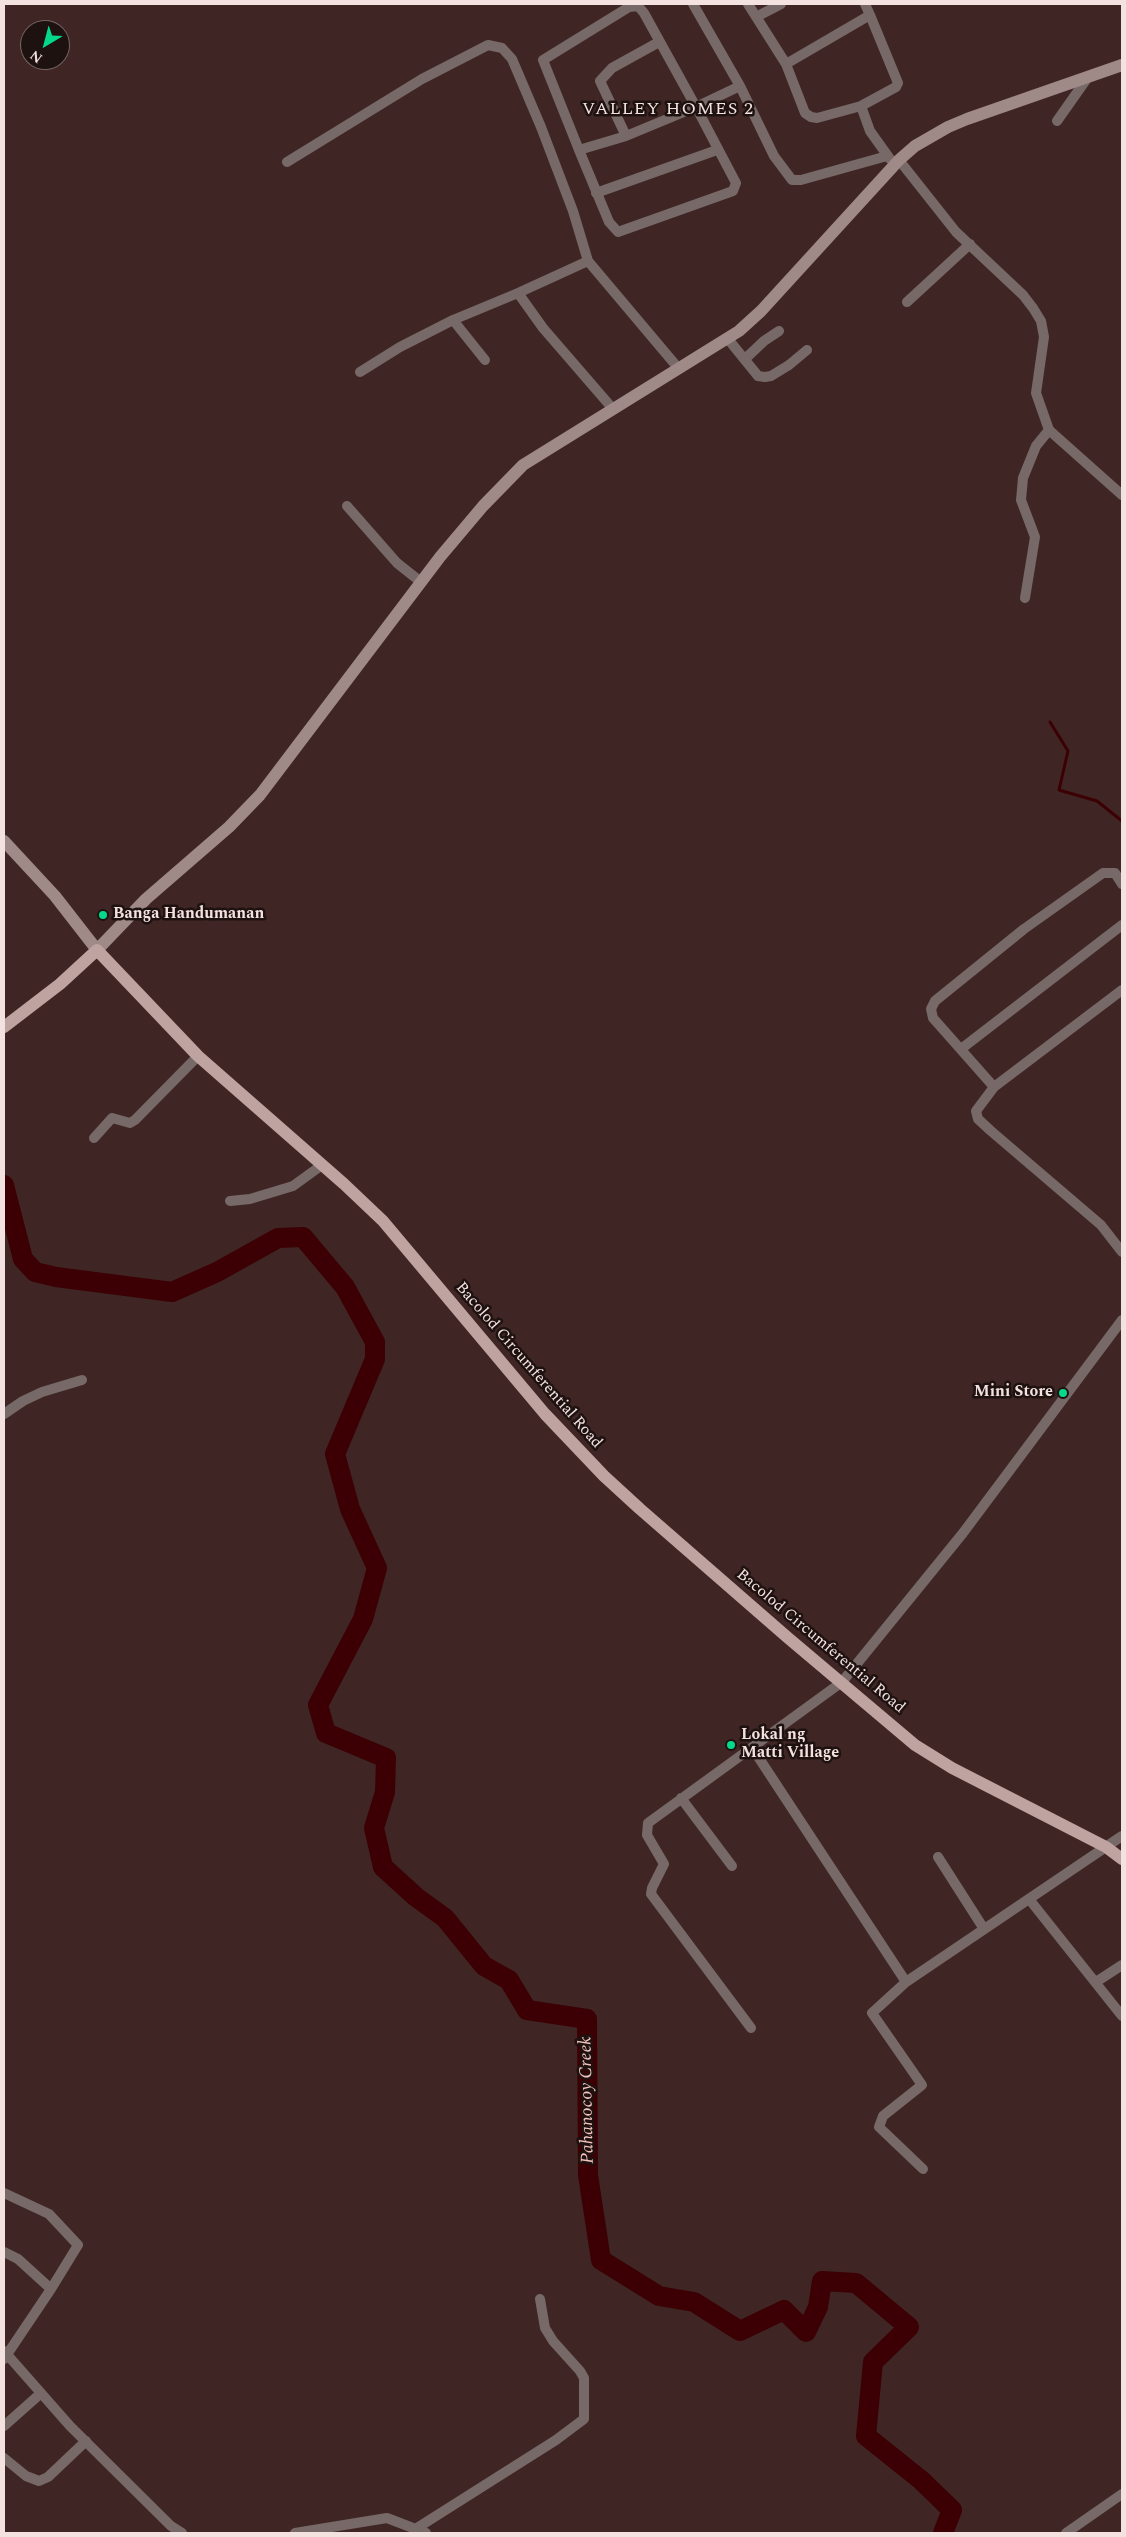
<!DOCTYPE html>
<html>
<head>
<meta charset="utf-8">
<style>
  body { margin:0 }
  #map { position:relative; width:1126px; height:2537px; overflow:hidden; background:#3f2624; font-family:Spectral,serif }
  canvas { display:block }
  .frame { position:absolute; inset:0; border:5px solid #f3e2e0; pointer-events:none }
  .north { position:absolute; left:20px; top:20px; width:50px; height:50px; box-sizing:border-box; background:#1e1211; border:1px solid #736564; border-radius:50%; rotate:217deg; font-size:14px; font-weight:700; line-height:20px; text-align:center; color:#f3e2e0 }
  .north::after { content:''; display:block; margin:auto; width:18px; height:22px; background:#04d98b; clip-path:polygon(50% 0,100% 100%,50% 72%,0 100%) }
</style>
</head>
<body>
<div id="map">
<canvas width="1126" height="2537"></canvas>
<div class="frame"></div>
<div class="north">N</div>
</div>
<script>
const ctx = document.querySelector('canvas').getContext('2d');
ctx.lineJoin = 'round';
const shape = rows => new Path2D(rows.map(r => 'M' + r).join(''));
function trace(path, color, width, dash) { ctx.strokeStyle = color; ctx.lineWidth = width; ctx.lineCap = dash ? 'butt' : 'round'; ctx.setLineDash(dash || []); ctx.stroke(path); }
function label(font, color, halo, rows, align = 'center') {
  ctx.font = font + ' Spectral,serif'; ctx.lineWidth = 5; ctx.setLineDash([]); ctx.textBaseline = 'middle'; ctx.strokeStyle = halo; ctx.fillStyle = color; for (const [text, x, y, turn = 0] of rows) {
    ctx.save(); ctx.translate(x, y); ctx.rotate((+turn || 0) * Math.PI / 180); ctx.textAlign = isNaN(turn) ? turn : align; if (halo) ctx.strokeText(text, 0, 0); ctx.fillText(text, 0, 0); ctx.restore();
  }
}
trace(shape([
  [1050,722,1068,751,1059,790,1097,801,1122,821]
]), '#3c0004', 3);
trace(shape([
  [4,1185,23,1259,35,1272,56,1277,172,1292,217,1272,278,1238,303,1237,345,1287,375,1342,375,1359,335,1454,350,1509,377,1568,363,1619,318,1705,326,1733,386,1758,385,1792,374,1828,383,1867,416,1897,445,1918,484,1966,509,1980,527,2010,587,2019,588,2175,601,2260,659,2296,694,2302,740,2331,784,2310,806,2332,818,2307,822,2281,856,2283,909,2327,873,2362,866,2436,921,2480,952,2510,943,2533]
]), '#3c0004', 20);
trace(shape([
  [693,4,740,86,774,156,792,180,801,180,887,156],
  [748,4,786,64],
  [865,4,870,15],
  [870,15,898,83,896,87,861,106,817,118,811,117,805,113,786,64,870,15],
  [756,17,781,4],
  [861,106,870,131,890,159],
  [1057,121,1088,77],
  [626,136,600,81,612,68,659,42],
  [579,150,609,222,618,232,733,191,736,183,696,107,644,13,638,6,629,7,543,60,579,150,626,136,696,107,740,86],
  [899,160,956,232,1023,295,1033,308,1041,321,1044,337,1036,393,1049,430,1122,495],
  [287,162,422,79,488,45,502,48,512,59,541,127,573,211,588,261,679,369],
  [596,193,717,150],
  [518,293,543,328,613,409],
  [907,302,970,244],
  [453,320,485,360],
  [728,339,758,376,765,377,771,376,789,365,807,350],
  [745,359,764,341,779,331],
  [360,372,400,347,453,320,518,293,588,261],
  [347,506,397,563,421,582],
  [1025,598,1035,537,1021,500,1023,478,1036,446,1049,430],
  [1122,990,994,1087,976,1111,978,1119,991,1131,1101,1225,1122,1252],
  [961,1049,1122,925],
  [994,1087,933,1018,931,1009,935,1001,1024,929,1103,873,1115,873,1122,884],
  [94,1138,112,1118,130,1123,135,1120,198,1056],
  [230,1201,250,1199,293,1186,322,1165],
  [4,1414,23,1401,42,1392,82,1380],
  [753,1749,906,1982],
  [681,1798,732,1866],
  [938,1857,984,1929],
  [1029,1899,1122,2016],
  [1096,1982,1122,1965],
  [751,2028,651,1894,652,1888,664,1864,647,1835,648,1823,842,1682,963,1533,1122,1320],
  [923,2169,879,2127,883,2116,922,2085,872,2013,906,1982,1122,1836],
  [4,2193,49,2214,78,2245,51,2289],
  [4,2252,18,2259,51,2289,4,2359],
  [4,2351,70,2426,171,2526,182,2533],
  [4,2426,40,2394],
  [4,2458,26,2476,39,2481,48,2477,86,2441],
  [417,2528,556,2440,584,2419,584,2378,580,2371,553,2341,545,2328,540,2299],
  [295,2533,387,2518,426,2533],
  [1066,2533,1122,2494]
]), '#766967', 10);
trace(shape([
  [4,841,55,896,97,950,146,899,229,827,260,795,440,557,483,506,523,465,739,331,761,311,899,160,915,146,948,127,967,119,1122,65]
]), '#9f8a88', 12);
trace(shape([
  [4,1027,60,984,97,950,198,1056,344,1184,383,1221,545,1414,604,1476,640,1509,787,1637,915,1745,952,1768,1106,1847,1122,1859]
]), '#bea3a0', 12);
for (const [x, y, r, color] of [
  [103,915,5,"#04d98b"],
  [1063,1393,5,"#04d98b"],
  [731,1745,5,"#04d98b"]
]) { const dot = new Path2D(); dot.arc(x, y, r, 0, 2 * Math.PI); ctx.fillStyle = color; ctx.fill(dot); trace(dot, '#1e1211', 2); }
label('bold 16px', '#f3e2e0', '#1e1211', [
  ["Banga Handumanan",113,915],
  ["Mini Store",1053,1393,"right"],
  ["Lokal ng",741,1736],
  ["Matti Village",741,1754]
], 'left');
label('16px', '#f3e2e0', '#1e1211', [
  ["Bacolod Circumferential Road",528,1366,49],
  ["Bacolod Circumferential Road",820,1642,40]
]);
ctx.letterSpacing = '1px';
label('18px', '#f3e2e0', '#1e1211', [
  ["VALLEY HOMES 2",668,110]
]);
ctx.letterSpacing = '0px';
label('italic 18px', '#f4c3be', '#1e1211', [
  ["Pahanocoy Creek",588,2100,-91]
]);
</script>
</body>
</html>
